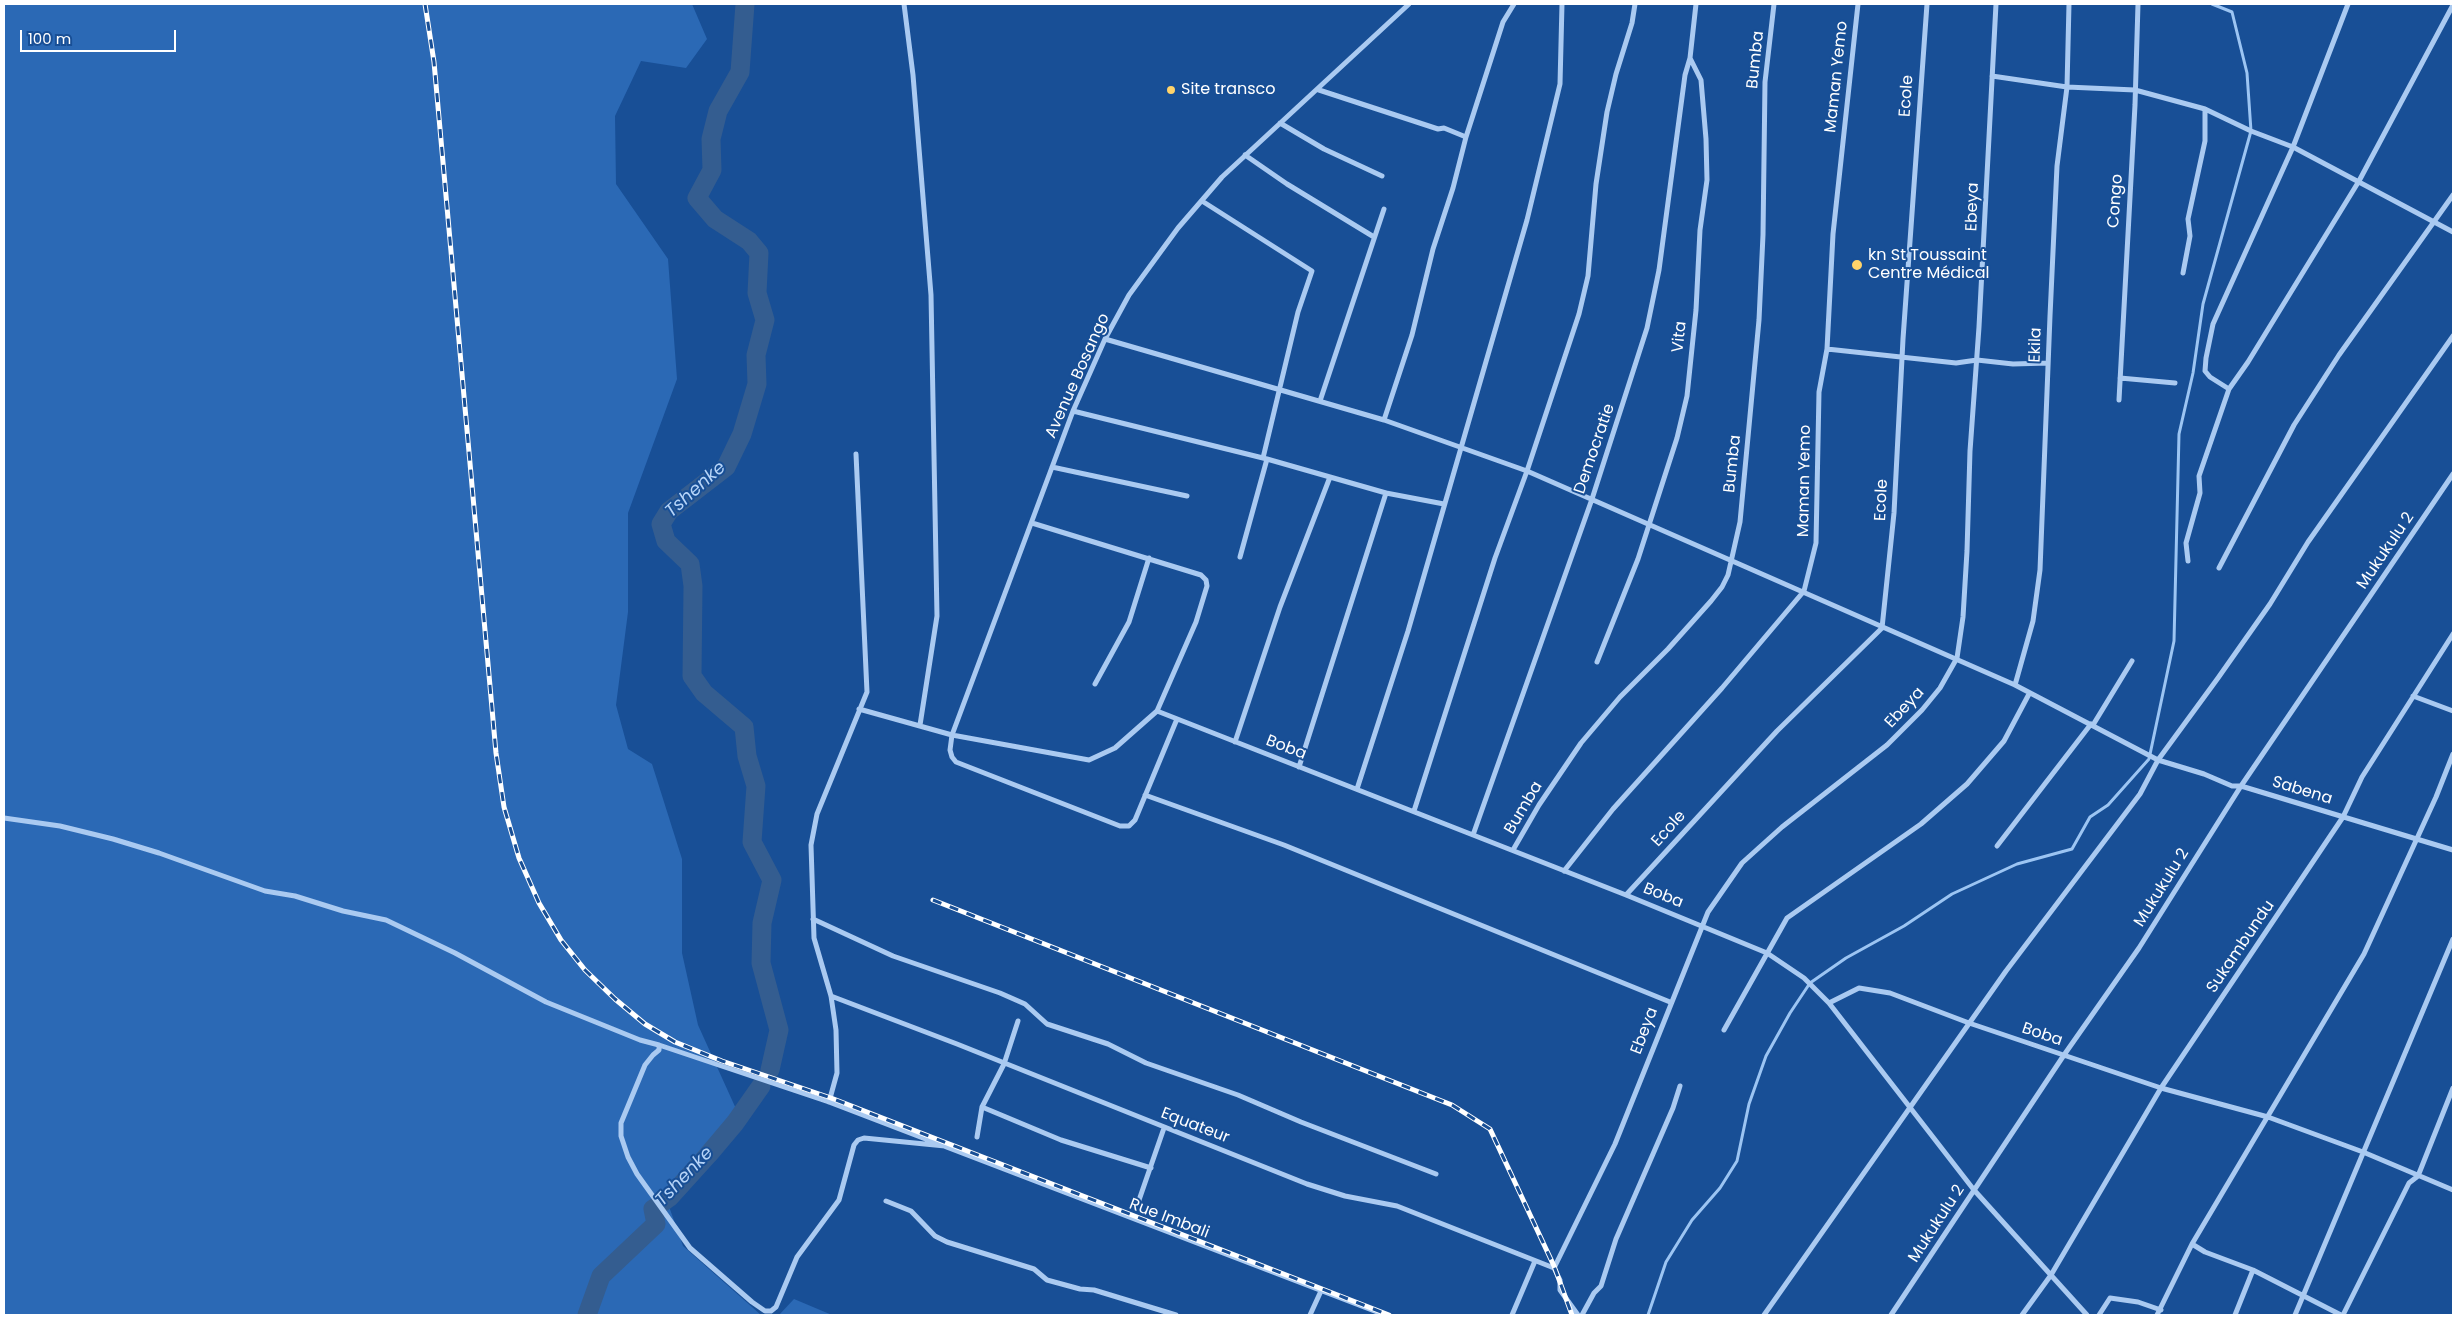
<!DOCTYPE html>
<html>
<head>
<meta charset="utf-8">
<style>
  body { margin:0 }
  #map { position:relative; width:2457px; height:1319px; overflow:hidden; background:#184f96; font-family:Poppins,sans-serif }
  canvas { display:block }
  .frame { position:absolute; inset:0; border:5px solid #fff; pointer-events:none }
  .scale { position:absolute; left:20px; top:30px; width:156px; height:22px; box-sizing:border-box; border:2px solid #fff; border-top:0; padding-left:6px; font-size:15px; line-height:18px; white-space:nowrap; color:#fff; -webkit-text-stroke:4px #184f96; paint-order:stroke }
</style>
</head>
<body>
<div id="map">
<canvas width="2457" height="1319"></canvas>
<div class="frame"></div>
<div class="scale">100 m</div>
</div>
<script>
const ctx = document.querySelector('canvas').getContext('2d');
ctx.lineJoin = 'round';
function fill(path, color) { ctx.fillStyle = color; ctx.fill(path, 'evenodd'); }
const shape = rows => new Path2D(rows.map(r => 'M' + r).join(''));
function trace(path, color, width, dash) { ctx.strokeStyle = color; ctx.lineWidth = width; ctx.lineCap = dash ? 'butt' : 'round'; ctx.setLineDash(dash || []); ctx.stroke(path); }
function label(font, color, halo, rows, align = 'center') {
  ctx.font = font + ' Poppins,sans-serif'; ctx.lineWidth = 4; ctx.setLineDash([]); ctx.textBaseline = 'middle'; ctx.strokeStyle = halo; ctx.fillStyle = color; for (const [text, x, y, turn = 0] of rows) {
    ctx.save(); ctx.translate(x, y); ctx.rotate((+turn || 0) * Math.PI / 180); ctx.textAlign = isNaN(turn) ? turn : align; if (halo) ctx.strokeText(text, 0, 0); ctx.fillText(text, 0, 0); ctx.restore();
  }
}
fill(shape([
  [4,4,692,4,707,39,686,68,641,61,615,116,616,184,668,259,677,379,628,513,628,612,616,705,628,749,652,764,682,859,682,953,698,1025,737,1111,666,1198,683,1246,761,1315,4,1315],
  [794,1299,832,1315,779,1315]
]), '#2b69b5');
trace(shape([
  [1648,1315,1666,1262,1692,1220,1720,1188,1737,1161,1749,1104,1766,1056,1790,1013,1810,983,1846,958,1904,926,1952,894,2017,864,2072,849,2090,817,2108,805,2149,759,2174,641,2179,434,2193,373,2203,304,2251,131,2247,73,2232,12,2212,4]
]), '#9cc5f3', 3);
trace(shape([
  [745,4,740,72,718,111,711,139,712,170,697,198,715,219,749,241,759,253,757,293,765,320,756,355,757,384,742,434,726,467,669,511,661,524,666,541,690,564,693,586,692,676,704,693,744,727,747,756,756,786,752,842,772,880,762,923,761,963,779,1030,770,1070],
  [587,1315,601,1276,656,1224,653,1209,670,1197,708,1155,735,1123,761,1086]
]), '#345d90', 19);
trace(shape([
  [904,4,913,75,931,295,937,616,920,725],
  [1992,76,2067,87,2135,90,2205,109,2251,131,2293,147,2453,232],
  [1319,90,1438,129,1444,128,1466,137],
  [1280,123,1324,149,1382,176],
  [1245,155,1287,184,1374,237],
  [1202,201,1312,271,1298,312,1263,458],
  [2183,273,2190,236,2188,219,2205,141,2205,109],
  [1105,339,1384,420,1527,471,2015,685,2158,760,2204,774,2232,786,2241,786,2453,850],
  [1827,349,1956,363,1977,360,2013,364,2048,363],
  [2120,378,2175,383],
  [2229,389,2210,377,2205,371,2206,358,2213,324,2293,147,2348,4],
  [2119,400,2135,105,2138,4],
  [1320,401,1384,209],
  [1073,411,1267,459,1386,493,1444,504],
  [1384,420,1412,335,1433,249,1453,188,1466,137,1503,22,1514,4],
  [1052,467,1187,496],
  [1032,523,1201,575,1206,580,1207,586,1196,622,1157,711],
  [1240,557,1267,459],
  [2188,561,2186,543,2200,493,2199,476,2229,389,2248,362,2359,181,2453,5],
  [2219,568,2294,425,2339,355,2453,195],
  [1597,662,1638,559,1677,438,1687,396,1696,310,1700,230,1707,180,1706,139,1701,80,1690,58,1696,4],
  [1095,684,1129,622,1149,558],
  [2015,685,2033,621,2040,570,2050,316,2057,166,2067,87,2069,4],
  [2413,696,2453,711],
  [859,709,952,735,1089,760,1115,748,1157,711,1626,895,1767,953,1804,978,1829,1003,1859,988,1890,993,1969,1023,2161,1088,2268,1117,2363,1152,2453,1190],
  [1177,719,1135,820,1129,826,1120,826,956,762,952,757,950,750,952,735,1073,411,1105,339,1129,295,1178,228,1222,177,1409,4],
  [2093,725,2132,661],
  [1235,742,1280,607,1330,477],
  [1299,767,1386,493],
  [1357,789,1408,631,1527,220,1560,84,1562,4],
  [1145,795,1284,845,1670,1002],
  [1414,811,1495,558,1527,471,1579,314,1588,276,1596,184,1607,112,1616,74,1632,23,1635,4],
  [4,818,60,826,113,839,159,853,265,891,295,896,343,911,386,920,455,953,546,1002,640,1040,659,1045,659,1050,653,1055,645,1065,621,1123,621,1136,628,1157,637,1174,690,1248,752,1302,765,1311,771,1311,776,1307,797,1257,839,1200,854,1145,858,1140,864,1138,945,1146],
  [1473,835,1592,499,1647,328,1659,270,1685,75,1690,58],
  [1997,846,2091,724],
  [1513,850,1539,805,1581,743,1620,697,1668,649,1711,601,1722,587,1728,575,1740,522,1759,320,1763,235,1765,82,1774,4],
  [1564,871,1613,809,1722,688,1804,591,1816,543,1819,392,1827,349,1833,234,1858,4],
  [1626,895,1777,731,1882,628,1894,513,1903,339,1927,4],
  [813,919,893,956,1000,993,1025,1004,1047,1024,1108,1044,1146,1063,1238,1095,1301,1122,1436,1174],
  [831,996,957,1044,1307,1184,1345,1196,1397,1206,1554,1268],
  [1829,1003,1974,1190,2087,1315],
  [1724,1030,1787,918,1921,824,1967,784,2004,741,2029,694],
  [659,1045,829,1102,1385,1315],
  [829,1102,837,1073,836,1030,831,996,814,938,811,845,817,814,867,692,856,454],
  [982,1107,1061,1140,1151,1168],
  [977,1137,982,1107,1004,1064,1018,1021],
  [886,1201,911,1211,935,1236,947,1242,1034,1269,1047,1280,1080,1289,1094,1290,1176,1315],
  [1138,1203,1164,1128],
  [2192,1244,2205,1252,2253,1270,2341,1315],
  [1310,1315,1321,1291],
  [1512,1315,1535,1261],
  [1578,1315,1560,1290,1560,1280,1554,1268,1615,1144,1708,912,1742,863,1782,827,1887,745,1922,710,1940,688,1957,658,1963,617,1967,551,1970,451,1979,327,1996,4],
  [1582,1315,1594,1293,1601,1286,1616,1239,1673,1108,1680,1086],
  [1764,1315,2006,971,2140,794,2158,760,2218,678,2270,604,2308,542,2453,336],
  [1891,1315,2064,1055,2139,948,2241,786,2453,474],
  [2022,1315,2051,1275,2161,1088,2343,817,2362,777,2453,634],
  [2099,1315,2110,1298,2138,1302,2161,1310],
  [2157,1315,2192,1244,2364,954,2436,797,2453,754],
  [2235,1315,2253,1270],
  [2295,1315,2453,939],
  [2343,1315,2409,1183,2418,1176,2453,1088]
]), '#aacaf1', 5);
const rail = shape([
  [425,4,434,62,496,753,504,807,519,858,539,903,561,940,585,970,615,999,645,1024,675,1042,722,1061,831,1098,1389,1315],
  [933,900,1452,1105,1490,1129,1554,1266,1572,1315]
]);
trace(rail, '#fff', 5);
trace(rail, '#184f96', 3, [9]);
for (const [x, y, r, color] of [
  [1171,90,5,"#ffd36a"],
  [1857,265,6,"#ffd36a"]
]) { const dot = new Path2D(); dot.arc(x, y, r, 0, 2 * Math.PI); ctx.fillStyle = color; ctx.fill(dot); trace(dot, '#184f96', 2); }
label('16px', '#fff', '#184f96', [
  ["Bumba",1756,60,-84],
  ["Maman Yemo",1837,77,-84],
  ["Ecole",1907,96,-86],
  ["Congo",2116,201,-86],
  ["Ebeya",1973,207,-88],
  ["Vita",1680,337,-84],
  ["Ekila",2036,345,-88],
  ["Avenue Bosango",1078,376,-66],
  ["Democratie",1595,449,-71],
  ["Bumba",1733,464,-84],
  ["Maman Yemo",1805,481,-89],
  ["Ecole",1882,500,-87],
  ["Mukukulu 2",2386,551,-56],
  ["Ebeya",1905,708,-47],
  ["Boba",1286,748,21],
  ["Sabena",2302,791,17],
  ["Bumba",1524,808,-59],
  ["Ecole",1669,829,-48],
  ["Mukukulu 2",2162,888,-58],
  ["Boba",1663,896,22],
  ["Sukambundu",2241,947,-56],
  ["Ebeya",1645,1031,-69],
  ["Boba",2042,1035,19],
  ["Equateur",1195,1126,21],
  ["Rue Imbali",1169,1219,21],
  ["Mukukulu 2",1937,1224,-57]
]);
label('16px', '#fff', '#184f96', [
  ["Site transco",1181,90],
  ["kn St Toussaint",1868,256],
  ["Centre Médical",1868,274]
], 'left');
label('italic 18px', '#b6d4f8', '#184f96', [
  ["Tshenke",696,490,-42],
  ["Tshenke",685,1177,-46]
]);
</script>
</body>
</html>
